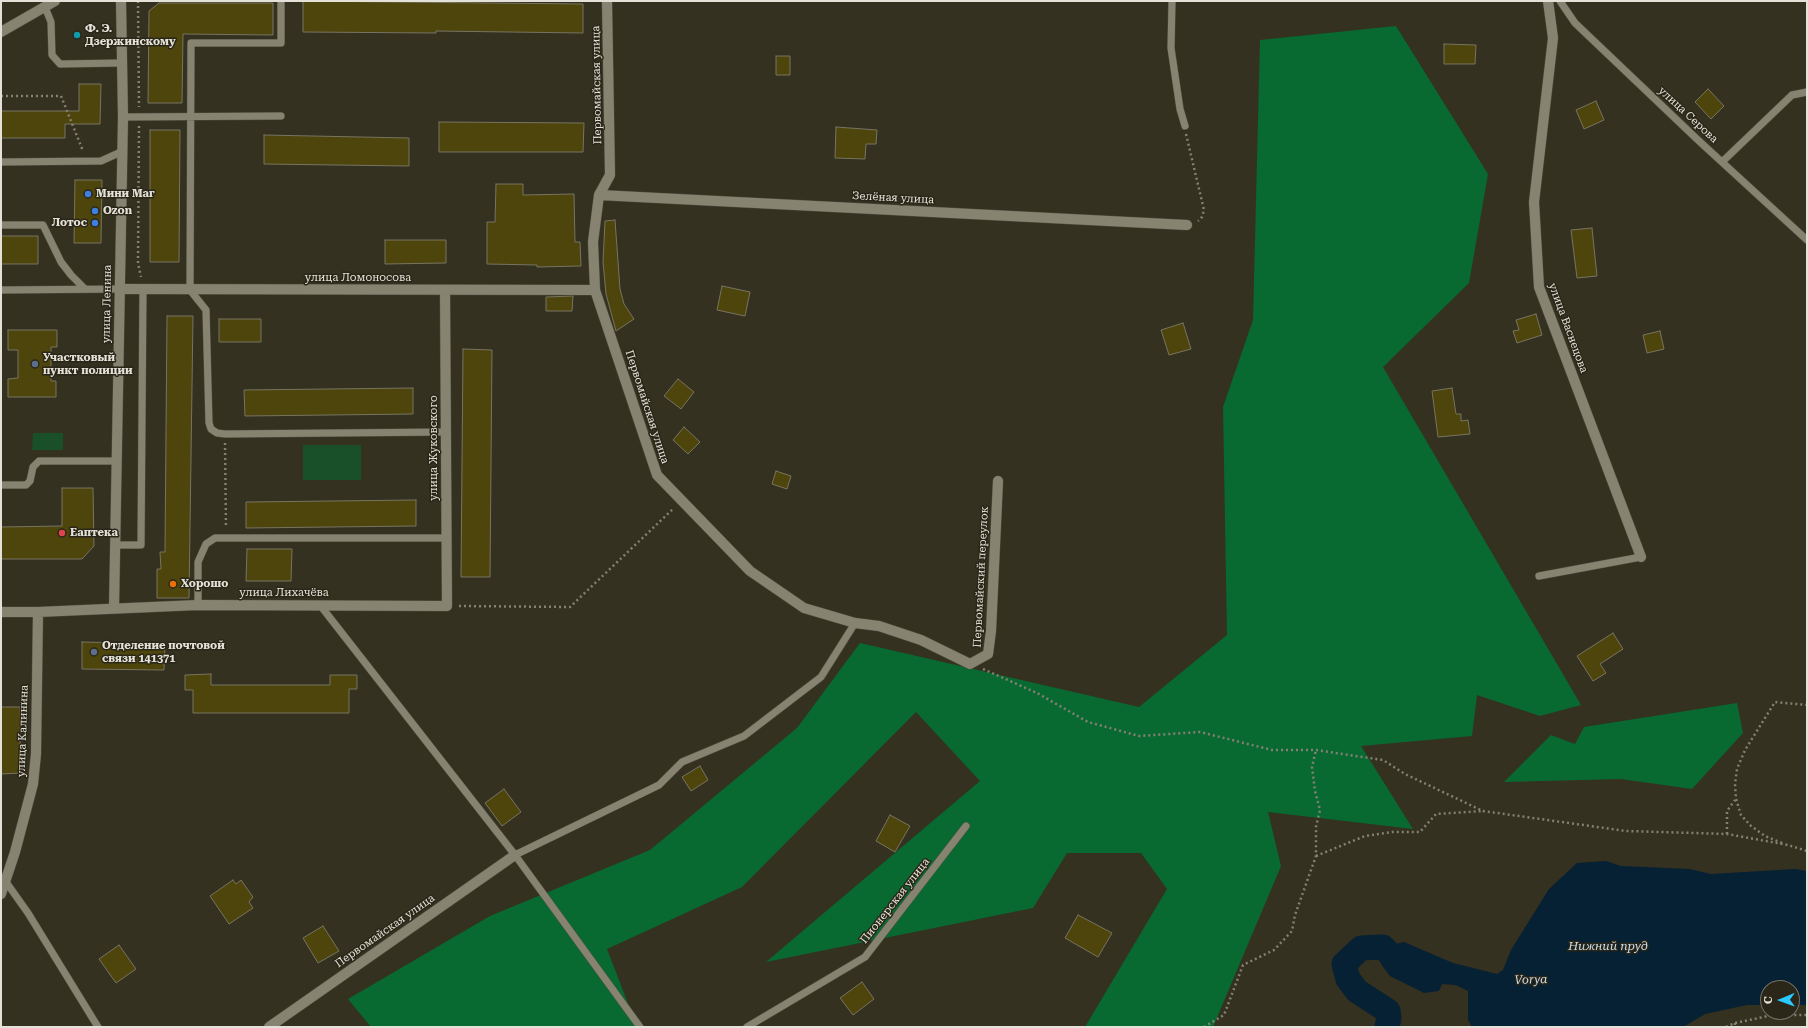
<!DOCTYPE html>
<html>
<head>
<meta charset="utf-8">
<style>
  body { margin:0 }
  #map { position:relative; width:1808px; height:1028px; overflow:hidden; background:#343121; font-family:"Roboto Serif",serif }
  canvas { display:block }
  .frame { position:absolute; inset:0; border:2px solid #e4e2d8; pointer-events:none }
  .north { position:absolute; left:1760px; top:980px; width:40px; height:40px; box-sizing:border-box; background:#2a2718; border:1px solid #747265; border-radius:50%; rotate:269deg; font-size:11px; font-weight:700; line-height:16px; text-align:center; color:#e4e2d8 }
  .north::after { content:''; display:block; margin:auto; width:14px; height:18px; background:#29c8ff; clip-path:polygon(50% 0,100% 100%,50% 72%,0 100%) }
</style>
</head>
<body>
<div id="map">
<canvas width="1808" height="1028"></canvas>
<div class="frame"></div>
<div class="north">С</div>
</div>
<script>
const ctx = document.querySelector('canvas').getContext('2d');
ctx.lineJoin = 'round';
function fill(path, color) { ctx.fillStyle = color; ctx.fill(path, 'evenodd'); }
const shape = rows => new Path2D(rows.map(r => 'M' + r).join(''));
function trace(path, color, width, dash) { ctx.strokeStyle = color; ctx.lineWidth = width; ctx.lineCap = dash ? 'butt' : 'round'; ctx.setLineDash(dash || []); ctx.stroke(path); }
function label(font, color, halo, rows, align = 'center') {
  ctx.font = font + ' "Roboto Serif",serif'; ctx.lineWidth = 3; ctx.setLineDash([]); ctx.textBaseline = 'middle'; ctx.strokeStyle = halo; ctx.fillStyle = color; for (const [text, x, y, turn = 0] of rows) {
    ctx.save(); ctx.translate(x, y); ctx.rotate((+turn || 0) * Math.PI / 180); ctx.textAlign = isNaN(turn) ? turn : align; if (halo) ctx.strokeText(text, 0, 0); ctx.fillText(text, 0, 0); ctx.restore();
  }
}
fill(shape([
  [33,433,63,433,63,450,32,450],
  [303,445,361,445,361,480,303,480]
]), '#194f29');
fill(shape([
  [1396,26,1488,174,1469,283,1383,367,1581,705,1540,716,1477,695,1472,736,1361,746,1413,829,1268,812,1281,866,1213,1027,1085,1027,1167,889,1141,853,1067,853,1033,908,766,962,980,781,916,712,742,887,607,949,637,1027,371,1027,348,999,490,916,650,850,797,728,860,643,1139,707,1227,635,1223,407,1253,320,1260,40],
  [1737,703,1743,733,1692,789,1621,779,1504,782,1551,735,1575,744,1584,727]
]), '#086a30');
fill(shape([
  [1606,861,1621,866,1690,869,1711,874,1795,869,1807,871,1807,1005,1792,1005,1792,988,1768,988,1768,1005,1747,1005,1705,1014,1683,1027,1472,1027,1468,1020,1468,991,1456,985,1442,984,1439,991,1424,993,1390,976,1381,964,1383,947,1404,942,1453,963,1497,974,1503,970,1511,950,1549,889,1577,863]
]), '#062034');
trace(shape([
  [1387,1027,1389,1018,1388,1011,1357,991,1348,979,1344,964,1361,948,1383,947,1403,968,1406,969]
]), '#062034', 25);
const building = shape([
  [303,1,583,4,583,33,436,31,436,33,303,32,303,1],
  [159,3,273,3,273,35,183,34,182,103,148,103,149,11,159,3],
  [1444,44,1476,45,1475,64,1444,64,1444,44],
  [776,56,790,56,790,75,776,75,776,56],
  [79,84,101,84,100,124,65,124,65,138,1,138,1,111,79,111,79,84],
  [1708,89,1724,106,1711,119,1695,102,1708,89],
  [1596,101,1604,120,1584,129,1576,110,1596,101],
  [439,122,584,123,583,152,439,152,439,122],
  [836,127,877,130,876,144,866,144,865,159,835,158,836,127],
  [150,130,180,130,179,262,150,262,150,130],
  [264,135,409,138,409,166,264,164,264,135],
  [75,180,102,180,101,243,74,243,75,180],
  [496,184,523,184,523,195,574,194,575,242,580,242,581,266,537,267,537,265,487,264,487,222,495,222,496,184],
  [615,220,620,289,624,304,634,319,616,331,606,294,603,262,605,221,615,220],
  [1592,228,1597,276,1577,278,1571,230,1592,228],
  [1,236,38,236,38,264,1,264,1,236],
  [385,240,446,240,446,263,385,264,385,240],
  [722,286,750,292,745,316,717,310,722,286],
  [573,296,572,311,546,311,546,297,573,296],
  [1536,314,1542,335,1517,343,1513,331,1519,330,1516,320,1536,314],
  [167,316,193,316,189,598,157,598,157,569,161,569,160,552,165,552,167,316],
  [219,319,261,319,261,342,219,342,219,319],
  [1183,323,1191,349,1169,355,1161,330,1183,323],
  [8,330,57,330,57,347,51,347,51,381,56,381,56,397,8,397,8,379,18,378,18,350,8,350,8,330],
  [1660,331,1664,349,1647,353,1643,335,1660,331],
  [463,349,492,350,490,577,461,577,463,349],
  [678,379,694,392,681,409,664,396,678,379],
  [413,388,413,414,245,416,244,390,413,388],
  [1452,388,1456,414,1461,414,1461,421,1468,420,1470,434,1438,437,1432,391,1452,388],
  [684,427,700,442,688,454,673,440,684,427],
  [776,471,791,476,787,489,772,484,776,471],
  [62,488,93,488,94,546,82,559,1,559,1,527,62,526,62,488],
  [416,500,416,526,246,528,246,502,416,500],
  [247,549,292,549,291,581,246,581,247,549],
  [1613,633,1623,649,1600,664,1606,673,1593,681,1577,656,1613,633],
  [82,642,165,644,164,670,82,669,82,642],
  [211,674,211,685,330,685,330,675,357,675,357,689,349,689,349,713,193,713,193,690,185,690,185,675,211,674],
  [1,707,20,707,20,773,1,774,1,707],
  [700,766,708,780,691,791,682,777,700,766],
  [504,789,521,812,502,826,485,803,504,789],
  [890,815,910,826,895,852,876,841,890,815],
  [233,880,236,884,241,880,253,897,249,902,253,908,229,924,210,896,233,880],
  [1078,915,1112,933,1098,957,1065,938,1078,915],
  [323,926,339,951,318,963,303,938,323,926],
  [119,945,136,969,116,983,99,959,119,945],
  [862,982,874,999,853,1015,840,998,862,982]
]);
fill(building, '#4e450c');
trace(building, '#777462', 1);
const service = shape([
  [281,1,281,43,191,43,190,290,206,310,209,423,211,429,217,433,225,434,446,432],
  [1172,1,1171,48,1180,109,1185,126],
  [1560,1,1575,23,1699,141,1807,240],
  [45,7,51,22,52,55,60,64,122,63],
  [123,117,281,116],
  [1,162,101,161,121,152],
  [1722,162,1792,95,1807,92],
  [1,225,43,225,61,262,71,275,85,289],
  [1,290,120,289],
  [1,485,26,485,30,481,33,467,39,461,116,461],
  [115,545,141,545,143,289],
  [1539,576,1641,557],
  [198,605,198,562,206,544,215,538,447,538],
  [320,605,515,855,640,1027],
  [515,855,659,785,682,762,744,736,821,677,855,623],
  [6,882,28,913,98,1027],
  [747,1027,865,957,966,826]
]);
const minor = shape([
  [607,1,610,175,599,195,593,242,595,290,657,475,750,571,804,608,855,623,879,626,921,640,970,664,988,654,991,631,998,481],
  [1548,1,1553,38,1534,202,1539,287,1641,557],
  [599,195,1187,225],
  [120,289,595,290],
  [1,612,38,612,198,605,447,606,445,290],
  [1,894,15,852,33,784,36,754,38,612],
  [269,1027,515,855]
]);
const tertiary = shape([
  [1,32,55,1],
  [114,608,123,117,121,1]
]);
trace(service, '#504d40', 8);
trace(minor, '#504d40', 11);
trace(tertiary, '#504d40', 11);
trace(shape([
  [138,1,139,107],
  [1,96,61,96,83,151],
  [139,126,138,263,141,277],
  [1186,134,1204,210,1202,217,1198,221],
  [225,443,226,528],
  [459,606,570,607,674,508],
  [983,669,1037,693,1088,722,1139,736,1200,732,1272,750,1316,750,1383,760,1405,774,1483,811,1626,831,1727,834,1788,845,1807,851],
  [1727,834,1727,811,1735,800],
  [1782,843,1765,836,1751,826,1741,815,1736,799,1735,784,1737,769,1745,750,1775,702,1807,705],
  [1316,856,1365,836,1392,832,1420,832,1436,814,1483,811],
  [1735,1023,1735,1027],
  [1204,1027,1224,1015,1243,965,1274,950,1292,931,1295,915,1316,856,1316,827,1320,810,1315,791,1312,767,1316,750],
  [1726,1027,1735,1023,1773,1015,1807,1015]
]), '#848174', 2.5, [2, 3]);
trace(service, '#868371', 7);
trace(minor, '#868371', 10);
trace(tertiary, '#868371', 10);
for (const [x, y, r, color] of [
  [77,35,4,"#0f9aa8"],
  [88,194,4,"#3f7fe0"],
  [95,211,4,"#3f7fe0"],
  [95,223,4,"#3f7fe0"],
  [35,364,4,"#5c6f8a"],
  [62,533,4,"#e0444e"],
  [173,584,4,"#e8710a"],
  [94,652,4,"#5c6f8a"]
]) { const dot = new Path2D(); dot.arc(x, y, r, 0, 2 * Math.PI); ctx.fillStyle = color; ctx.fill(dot); trace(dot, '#2a2718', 1.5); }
label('bold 11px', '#e4e2d8', '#2a2718', [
  ["Ф. Э.",85,29],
  ["Дзержинскому",85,42],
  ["Мини Маг",96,194],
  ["Ozon",103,211],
  ["Лотос",87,223,"right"],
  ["Участковый",43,358],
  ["пункт полиции",43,371],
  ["Еаптека",70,533],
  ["Хорошо",181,584],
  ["Отделение почтовой",102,646],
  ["связи 141371",102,659]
], 'left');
label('11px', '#e4e2d8', '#2a2718', [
  ["Первомайская улица",597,85,-91],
  ["улица Серова",1688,115,43],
  ["Зелёная улица",893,198,3],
  ["улица Ломоносова",358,278],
  ["улица Ленина",107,304,-89],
  ["улица Васнецова",1568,328,70],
  ["Первомайская улица",647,407,72],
  ["улица Жуковского",434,448,-90],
  ["Первомайский переулок",981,577,-87],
  ["улица Лихачёва",284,593],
  ["улица Калинина",23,731,-88],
  ["Пионерская улица",895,901,-52],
  ["Первомайская улица",385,931,-35]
]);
label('italic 12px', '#ccdff0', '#2a2718', [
  ["Нижний пруд",1608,946],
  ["Vorya",1531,980,-2]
]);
</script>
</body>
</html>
